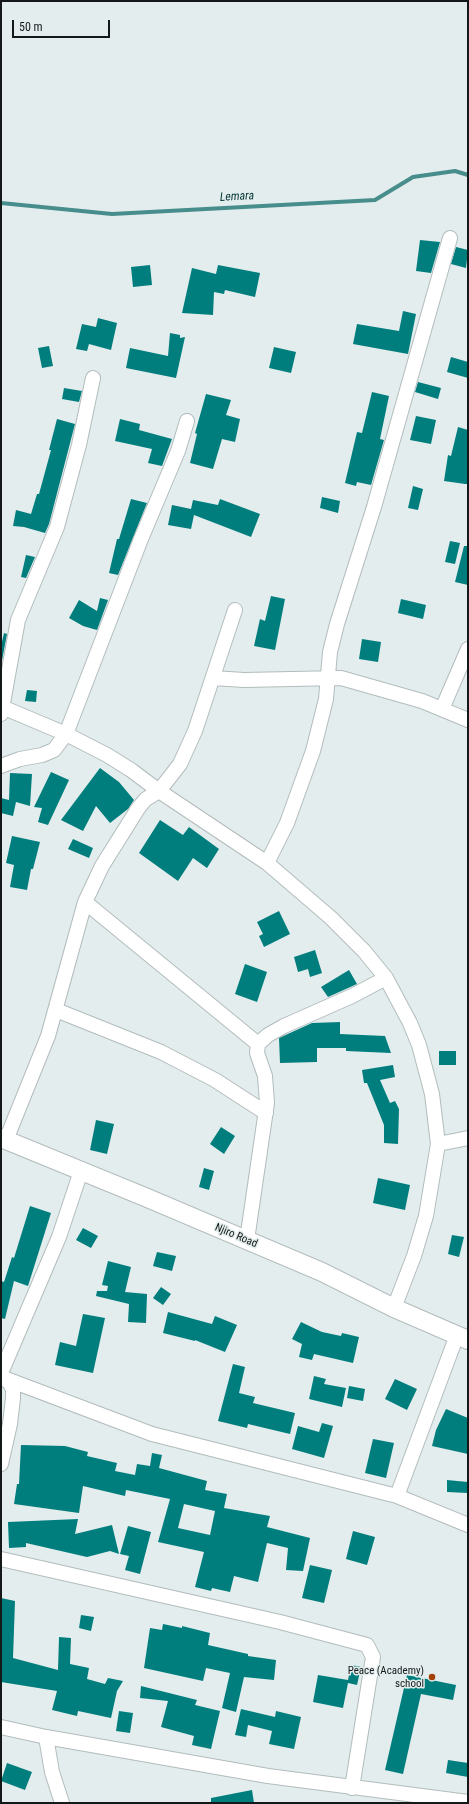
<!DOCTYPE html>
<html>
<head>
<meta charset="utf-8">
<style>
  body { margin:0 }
  #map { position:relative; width:469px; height:1804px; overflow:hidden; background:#e3eded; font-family:"Roboto Condensed",sans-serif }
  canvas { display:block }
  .frame { position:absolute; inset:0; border:2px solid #151818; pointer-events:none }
  .scale { position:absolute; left:12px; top:20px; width:98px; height:18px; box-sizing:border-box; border:2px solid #151818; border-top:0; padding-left:5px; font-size:12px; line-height:14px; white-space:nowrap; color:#151818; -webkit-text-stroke:3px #e3eded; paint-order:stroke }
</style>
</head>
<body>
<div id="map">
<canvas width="469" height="1804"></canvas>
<div class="frame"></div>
<div class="scale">50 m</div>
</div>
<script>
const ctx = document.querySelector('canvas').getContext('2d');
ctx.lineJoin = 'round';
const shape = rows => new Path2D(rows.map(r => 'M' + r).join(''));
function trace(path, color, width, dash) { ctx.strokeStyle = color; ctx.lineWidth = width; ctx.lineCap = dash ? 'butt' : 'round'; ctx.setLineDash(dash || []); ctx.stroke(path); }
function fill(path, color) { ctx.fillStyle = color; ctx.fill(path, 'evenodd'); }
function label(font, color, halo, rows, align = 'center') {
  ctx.font = font + ' "Roboto Condensed",sans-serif'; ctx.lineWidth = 3; ctx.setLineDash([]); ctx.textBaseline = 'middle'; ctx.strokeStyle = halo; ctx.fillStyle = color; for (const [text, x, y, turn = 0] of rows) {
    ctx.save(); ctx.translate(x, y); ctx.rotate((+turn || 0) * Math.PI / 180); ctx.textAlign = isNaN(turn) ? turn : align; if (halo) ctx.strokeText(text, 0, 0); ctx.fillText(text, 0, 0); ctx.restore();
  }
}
trace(shape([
  [1,203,112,214,375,200,413,177,455,171,468,175]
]), '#478d8c', 4);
fill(shape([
  [420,240,440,242,431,273,416,271],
  [456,247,468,250,466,268,451,264],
  [150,265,152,285,133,287,131,267],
  [218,265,260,273,255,297,225,290,224,294,214,292,213,315,182,313,192,268,216,274],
  [403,311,416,314,408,354,353,344,357,324,399,331],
  [98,318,117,323,111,350,89,344,87,351,76,349,82,324,96,327],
  [170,333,180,335,180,338,185,337,176,378,126,368,130,348,168,356],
  [49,346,53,366,42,368,38,348],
  [274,347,296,352,291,373,269,368],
  [451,357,468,362,468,378,447,372],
  [418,382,441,388,438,399,415,392],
  [64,388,82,391,79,402,62,399],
  [372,392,389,396,380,439,384,440,371,485,357,482,356,486,345,483,357,432,362,433],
  [206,394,231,400,226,415,240,419,235,442,222,439,213,469,190,463,197,434,195,433],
  [416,416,436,420,431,444,410,440],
  [57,419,75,424,49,524,45,533,24,527,13,526,16,510,31,514,37,494,39,494,51,450,49,450],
  [120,419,140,424,139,430,172,439,162,466,148,463,152,449,115,441],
  [458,427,468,430,468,484,465,484,444,481,448,455,451,456],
  [413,486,423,489,418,510,408,508],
  [322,497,340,501,338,513,320,508],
  [131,499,147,503,118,575,109,573,117,539,119,539],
  [220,499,260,514,251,537,194,515,191,529,168,525,172,505,191,509,193,500,218,505],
  [450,541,460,543,455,564,445,562],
  [464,546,468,546,468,585,455,582],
  [26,555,35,557,26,578,21,577],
  [271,596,285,599,275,650,254,646,260,619,265,621],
  [100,598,108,600,97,630,83,626,69,618,79,600,97,611],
  [401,599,426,605,423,619,398,613],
  [4,633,7,634,1,666,1,646],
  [362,639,381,642,378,662,359,659],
  [27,690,37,691,36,702,25,701],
  [100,768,119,782,134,800,128,809,110,823,96,806,83,831,61,820],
  [51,772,69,780,48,825,38,822,42,808,34,807],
  [10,773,32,774,30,806,16,802,13,816,1,813,1,798,9,800],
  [160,820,183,835,189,827,219,849,207,868,193,858,178,881,139,853],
  [12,836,40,842,33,869,31,869,27,890,10,887,14,865,6,863],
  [73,839,93,848,89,858,68,849],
  [279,911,290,934,264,947,259,936,263,934,257,922],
  [315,950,322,973,310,977,308,969,298,972,294,957],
  [245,964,267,972,257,1002,235,994],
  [349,970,357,984,328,997,321,987],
  [340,1022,340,1034,385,1036,391,1053,346,1051,346,1048,317,1048,317,1062,280,1063,279,1038,312,1023],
  [439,1051,456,1051,456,1065,439,1065],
  [393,1065,395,1077,380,1080,390,1103,395,1101,399,1109,398,1144,384,1143,384,1125,367,1083,364,1083,362,1070],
  [96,1120,114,1124,107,1154,90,1150],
  [221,1127,235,1136,224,1154,210,1144],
  [204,1168,214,1171,209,1190,199,1187],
  [378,1178,410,1185,405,1210,373,1203],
  [30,1206,51,1213,28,1286,14,1281,5,1319,1,1318,1,1281,4,1282,12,1257,14,1258],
  [83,1228,98,1236,91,1248,76,1240],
  [452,1235,464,1237,459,1257,448,1254],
  [157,1252,176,1256,172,1271,153,1266],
  [108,1261,131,1267,125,1292,147,1294,146,1323,128,1322,129,1304,96,1296,97,1291,107,1291,108,1286,102,1285],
  [161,1287,171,1294,163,1305,153,1298],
  [168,1312,212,1324,215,1316,237,1325,225,1352,195,1340,195,1341,163,1333],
  [83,1314,105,1318,93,1373,55,1365,60,1342,76,1346],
  [301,1322,322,1332,341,1336,342,1333,359,1337,353,1363,314,1354,312,1360,299,1357,302,1344,292,1339],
  [233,1364,245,1367,239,1393,255,1397,253,1403,295,1413,290,1434,248,1424,247,1428,218,1421],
  [314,1376,326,1379,324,1384,346,1388,342,1407,309,1399],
  [395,1379,417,1389,407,1410,385,1399],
  [349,1386,365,1389,363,1401,347,1398],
  [446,1409,468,1418,468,1454,432,1446,436,1430],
  [322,1423,333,1426,324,1458,292,1449,298,1426,319,1432],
  [373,1439,394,1443,386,1478,365,1473],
  [21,1445,65,1446,88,1452,87,1456,117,1463,115,1471,135,1475,137,1464,150,1466,152,1453,162,1455,159,1468,207,1481,205,1490,227,1494,224,1508,270,1516,267,1527,310,1538,303,1571,286,1570,288,1548,267,1543,258,1582,234,1576,230,1592,212,1588,211,1591,195,1587,204,1552,158,1542,170,1499,126,1490,125,1496,83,1486,79,1513,14,1504,17,1484,19,1484],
  [184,1504,215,1511,210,1535,178,1528],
  [447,1480,468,1482,468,1493,447,1492],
  [78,1519,75,1534,112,1525,119,1554,110,1551,87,1557,26,1543,26,1547,9,1548,8,1522],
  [128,1526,151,1532,140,1574,125,1570,129,1556,120,1554],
  [353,1531,375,1537,367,1565,346,1559],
  [310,1565,332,1570,324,1603,302,1598],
  [1,1598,15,1601,13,1658,58,1670,59,1637,71,1638,70,1664,89,1668,87,1679,105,1684,108,1678,123,1681,117,1691,111,1718,78,1711,77,1716,52,1710,57,1691,1,1682],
  [81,1615,94,1617,91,1631,79,1628],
  [163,1624,182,1628,182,1626,210,1633,208,1645,248,1654,248,1656,276,1660,274,1680,244,1677,236,1712,222,1708,230,1673,206,1668,203,1681,144,1668,150,1628,162,1630],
  [351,1665,361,1667,357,1685,348,1683,343,1708,313,1702,318,1675,348,1680],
  [407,1675,456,1685,453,1700,421,1694,403,1774,385,1770],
  [141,1686,197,1700,195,1705,220,1711,211,1749,192,1745,194,1736,161,1727,168,1701,140,1698],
  [241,1709,275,1717,276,1711,301,1717,294,1749,269,1744,272,1731,248,1725,246,1737,235,1735],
  [119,1711,133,1713,130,1733,116,1731],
  [448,1760,468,1763,468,1777,446,1773],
  [7,1763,32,1772,25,1790,1,1781],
  [252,1790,254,1803,211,1803,211,1798]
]), '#007e7d');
const minor = shape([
  [213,678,244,680,341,678,422,701,468,720],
  [2,707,66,734,107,755,131,770,159,791,267,863,331,918,364,951,386,978,410,1023,419,1045,432,1094,438,1144,426,1216,414,1256,394,1308],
  [442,709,468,649],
  [1,714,18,620,57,527,79,445,93,378],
  [1,766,20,759,42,755,54,750,66,734,141,539,178,451,187,421],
  [267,863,287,823,313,751,326,699,330,652,337,624,374,507,450,238],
  [85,902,258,1044],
  [56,1010,161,1052,215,1080,266,1113],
  [6,1140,48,1036,85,902,102,866,139,807,146,799,159,791,180,764,195,731,235,610],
  [438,1144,468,1138],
  [247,1240,267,1103,265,1076,257,1053,258,1044,268,1035,284,1026,352,996,386,978],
  [1,1373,59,1237,81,1171],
  [1,1377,152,1434,397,1496,468,1525],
  [1,1464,10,1424,13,1398,13,1389,9,1382,2,1378],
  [397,1496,457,1335],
  [1,1559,280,1622,367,1645,373,1657,352,1788],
  [1,1727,46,1737,268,1776,468,1802],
  [46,1737,52,1772,62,1803]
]);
const tertiary = shape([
  [1,1138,145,1197,322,1272,394,1308,468,1340]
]);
trace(minor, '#b3bcbc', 16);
trace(tertiary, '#b3bcbc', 20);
trace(minor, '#fff', 14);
trace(tertiary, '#fff', 18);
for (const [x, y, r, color] of [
  [432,1677,4,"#a34003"]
]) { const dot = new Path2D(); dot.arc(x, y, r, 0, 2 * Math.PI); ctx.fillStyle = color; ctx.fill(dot); trace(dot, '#e3eded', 1.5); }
label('11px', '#151818', '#e3eded', [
  ["Njiro Road",236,1236,23]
]);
label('11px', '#151818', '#e3eded', [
  ["Peace (Academy)",424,1671],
  ["school",424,1684]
], 'right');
label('italic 12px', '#053636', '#e3eded', [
  ["Lemara",237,197,-3]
]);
</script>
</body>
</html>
